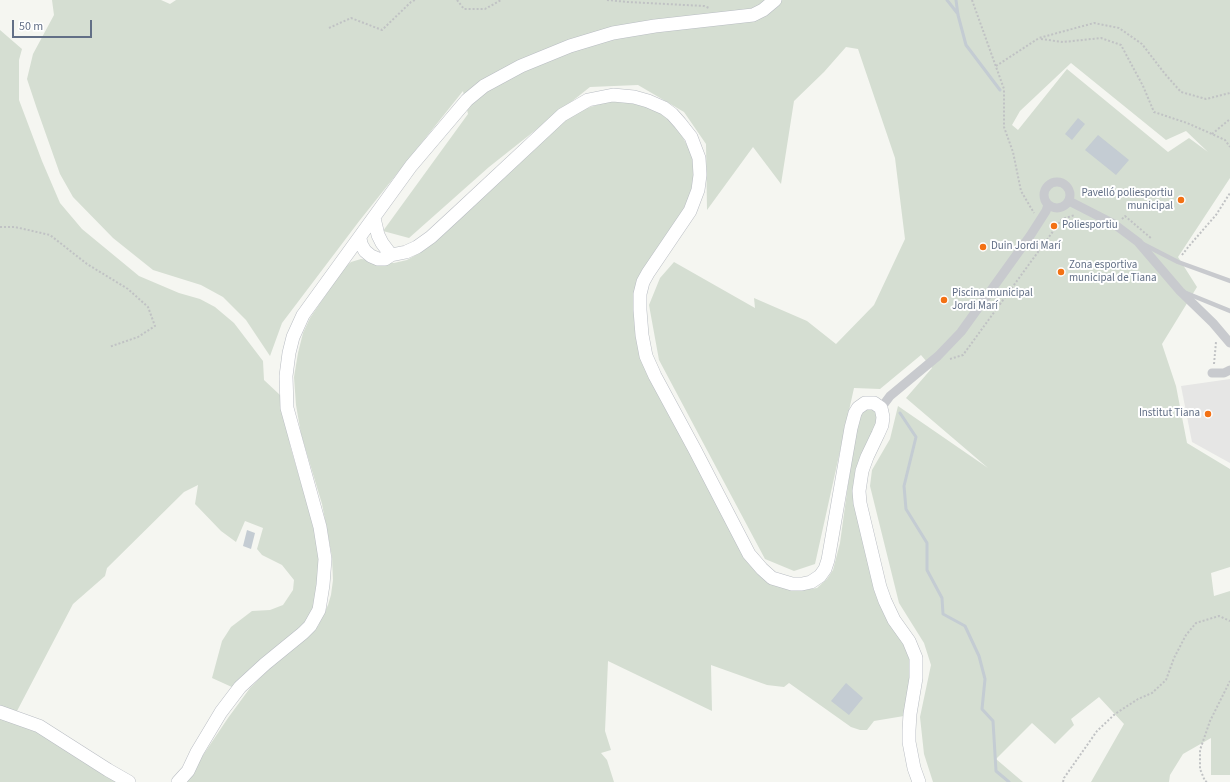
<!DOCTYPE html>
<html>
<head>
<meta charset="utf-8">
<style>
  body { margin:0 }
  #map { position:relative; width:1230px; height:782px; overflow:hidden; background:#f5f6f1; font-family:"Source Sans 3",sans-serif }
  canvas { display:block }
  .scale { position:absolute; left:12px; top:20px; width:80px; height:18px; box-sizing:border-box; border:2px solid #626f86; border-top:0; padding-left:5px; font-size:12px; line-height:14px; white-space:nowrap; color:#626f86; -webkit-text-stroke:3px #fff; paint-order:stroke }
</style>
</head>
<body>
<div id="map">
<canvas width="1230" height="782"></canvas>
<div class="scale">50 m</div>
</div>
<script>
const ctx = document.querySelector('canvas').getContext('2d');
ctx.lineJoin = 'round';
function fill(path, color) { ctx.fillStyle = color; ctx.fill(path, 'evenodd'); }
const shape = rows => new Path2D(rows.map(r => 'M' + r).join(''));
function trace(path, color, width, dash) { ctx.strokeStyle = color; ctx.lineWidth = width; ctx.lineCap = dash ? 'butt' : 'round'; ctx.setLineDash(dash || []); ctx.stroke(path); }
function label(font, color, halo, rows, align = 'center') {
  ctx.font = font + ' "Source Sans 3",sans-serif'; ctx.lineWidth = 4; ctx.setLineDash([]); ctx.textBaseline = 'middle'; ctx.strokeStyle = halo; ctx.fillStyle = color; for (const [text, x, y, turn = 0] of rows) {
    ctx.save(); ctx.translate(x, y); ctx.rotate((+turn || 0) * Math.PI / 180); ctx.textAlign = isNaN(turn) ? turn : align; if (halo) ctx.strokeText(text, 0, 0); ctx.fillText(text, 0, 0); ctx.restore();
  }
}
fill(shape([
  [1230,379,1230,463,1192,442,1181,386]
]), '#e6e6e5');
fill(shape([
  [52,0,161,0,170,4,176,0,1230,0,1230,178,1178,257,1197,287,1162,344,1176,386,1187,443,1230,469,1230,567,1211,573,1214,596,1230,591,1230,775,1211,775,1211,738,1183,754,1170,775,1169,782,1091,782,1124,724,1099,697,1071,719,1074,725,1055,744,1032,723,996,759,1023,782,933,782,924,754,920,717,931,665,924,643,899,603,870,486,872,470,890,439,898,406,988,468,906,398,932,368,921,355,880,389,854,388,815,564,794,571,765,559,659,360,649,305,660,278,674,262,755,308,754,298,807,321,836,344,874,305,905,239,895,158,858,49,846,47,824,72,794,101,781,184,753,147,707,210,706,144,684,112,638,85,590,87,489,167,409,238,383,231,468,114,463,91,360,220,282,323,270,356,246,320,223,297,201,285,153,270,113,238,73,197,60,174,37,109,27,79,33,54,54,15],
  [1071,63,1166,140,1186,131,1208,152,1189,138,1168,152,1067,69,1018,130,1012,125,1020,111],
  [0,30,22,49,19,60,19,100,42,161,60,203,82,229,139,276,179,293,200,299,215,307,234,323,263,361,264,380,280,395,291,449,315,530,320,568,315,606,306,622,234,688,212,678,222,641,231,627,252,611,270,610,283,605,293,590,294,580,282,565,262,555,257,549,263,528,245,521,236,542,221,531,195,504,198,485,184,492,107,568,105,576,73,604,17,711,0,707],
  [628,101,648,106,660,112,672,123,681,134,689,149,694,163,694,181,690,200,634,303,634,322,638,340,739,548,801,590,817,588,827,579,833,570,840,543,857,419,862,410,874,407,878,419,858,506,905,640,912,662,904,716,874,721,867,730,860,730,851,727,789,683,784,687,767,685,711,665,712,711,608,661,605,731,611,750,601,753,607,760,614,782,185,782,228,718,250,688,274,664,306,638,318,626,328,605,331,595,333,580,332,557,322,504,301,434,296,405,294,377,298,353,303,333,310,318,344,268,351,262,361,259,394,263,407,260,421,252,557,127,571,116,584,109,607,102],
  [0,718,37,732,121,782,0,782]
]), '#d5ded2');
fill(shape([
  [1078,118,1085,124,1072,140,1065,134],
  [1098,135,1129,160,1116,175,1085,150],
  [247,530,255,533,251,549,243,546],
  [846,683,863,698,849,715,831,701]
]), '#c4ccd3');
trace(shape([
  [947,0,958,14],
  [956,0,958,15,966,45,1000,90],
  [900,413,916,437,904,486,906,509,927,543,927,570,942,598,943,614,965,626,979,656,985,679,982,709,993,721,996,771,1009,782]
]), '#c4ccd3', 3);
const secondary = shape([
  [374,218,378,235,382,243,391,255],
  [360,238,361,244,365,251,371,256,378,259,385,259,391,255,406,252,417,247,431,237,457,213,562,115,588,100,613,95,634,97,648,101,664,108,672,114,680,123,691,137,699,158,700,175,698,190,690,211,648,273,643,282,640,294,640,310,642,335,646,356,655,376,695,450,749,554,762,569,772,578,792,584,802,584,811,582,820,576,825,569,828,560,851,428,855,413,858,408,865,403,874,403,881,408,883,417,882,425,878,434,867,457,862,471,859,491,860,503,880,587,885,601,894,620,909,641,916,658,916,678,910,714,909,730,909,742,914,768,919,782],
  [0,712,39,726,108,770,129,782],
  [178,782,188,771,197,752,221,712,240,687,265,664,303,633,310,626,319,610,323,585,325,559,320,527,287,408,286,376,289,353,293,337,303,315,411,166,467,100,484,86,521,66,570,46,613,33,655,26,753,15,763,10,775,0]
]);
trace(secondary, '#b9bdc3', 14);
trace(shape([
  [457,0,464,9,485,9,501,0],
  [607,0,628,2,704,6,709,8],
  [972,0,1004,89,1004,127,1013,152,1021,191,1034,213],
  [329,28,351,18,382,30,411,2,415,0],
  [1041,39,1063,42,1101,38,1121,45,1143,86,1154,112,1187,123,1212,134,1225,140,1230,147],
  [996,66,1039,38,1094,23,1119,28,1142,44,1165,74,1181,92,1206,99,1230,93],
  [1212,134,1230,119],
  [1122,219,1125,216,1152,239],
  [0,227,15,227,50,235,87,264,128,289,148,307,155,326,138,337,109,347],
  [1182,255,1189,246,1216,215,1230,193],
  [950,359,963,355,1062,219,1075,215],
  [1214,364,1216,342],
  [1063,782,1064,778,1097,731,1115,714,1138,699,1152,693,1166,680,1174,658,1186,635,1196,623,1219,616,1230,621],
  [1207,782,1205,781,1200,769,1200,750,1210,721,1230,681]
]), '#c0c2c4', 2, [2, 2]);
trace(shape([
  [1143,244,1178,262,1230,281],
  [1186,293,1230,311]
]), '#c8cace', 4.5);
trace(shape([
  '1044 195a13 13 0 1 1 26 0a13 13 0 1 1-26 0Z',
  [1069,201,1114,224,1138,242,1180,291,1213,323,1230,343],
  [1212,373,1224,373,1230,370],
  [881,408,890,396,938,356,961,332,1030,236,1046,211,1048,205]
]), '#c8cace', 9);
trace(secondary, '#fff', 13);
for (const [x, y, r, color] of [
  [1181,200,4,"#f37114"],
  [1054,226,4,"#f37114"],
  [983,247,4,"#f37114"],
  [1061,272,4,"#f37114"],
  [944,300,4,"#f37114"],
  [1208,414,4,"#f37114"]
]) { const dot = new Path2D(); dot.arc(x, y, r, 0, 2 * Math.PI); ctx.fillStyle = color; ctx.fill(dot); trace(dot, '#fff', 1.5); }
label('11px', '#626f86', '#fff', [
  ["Pavelló poliesportiu",1173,194,"right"],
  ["municipal",1173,207,"right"],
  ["Poliesportiu",1062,226],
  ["Duin Jordi Marí",991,247],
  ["Zona esportiva",1069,266],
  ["municipal de Tiana",1069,279],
  ["Piscina municipal",952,294],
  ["Jordi Marí",952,307],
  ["Institut Tiana",1200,414,"right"]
], 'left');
</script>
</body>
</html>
